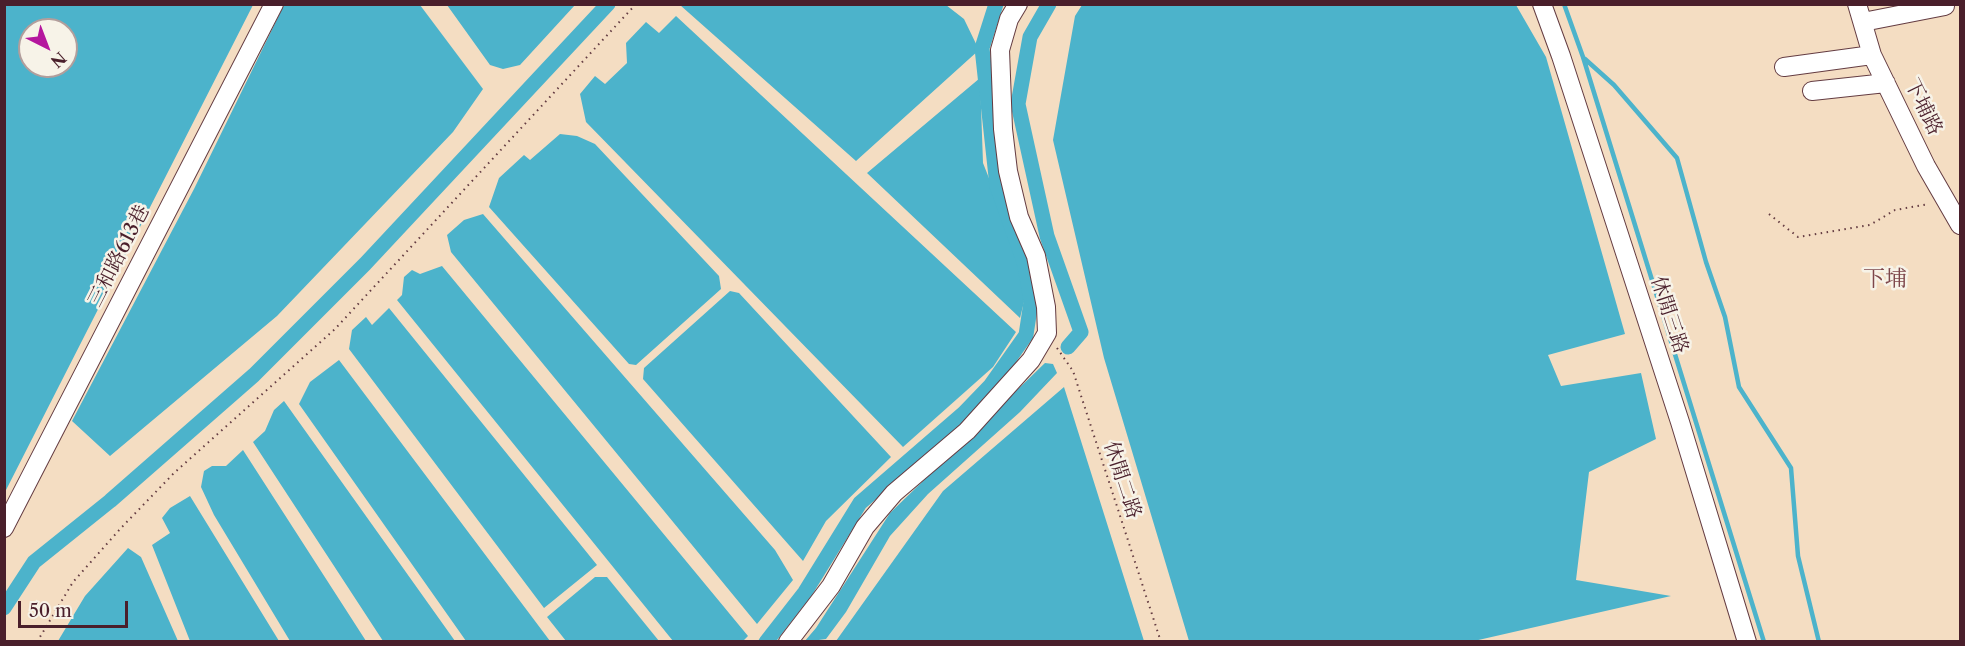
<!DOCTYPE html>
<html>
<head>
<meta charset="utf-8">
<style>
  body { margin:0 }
  #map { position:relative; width:1965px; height:646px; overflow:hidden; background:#f4ddc2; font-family:"Libre Caslon Text",serif }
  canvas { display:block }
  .frame { position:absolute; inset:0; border:6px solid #4a1f2b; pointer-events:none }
  .north { position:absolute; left:18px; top:18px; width:60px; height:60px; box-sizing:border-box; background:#f7f3e8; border:2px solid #b29e9c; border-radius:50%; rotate:138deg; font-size:16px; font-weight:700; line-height:24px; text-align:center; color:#4a1f2b }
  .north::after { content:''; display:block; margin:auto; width:21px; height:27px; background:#b5179e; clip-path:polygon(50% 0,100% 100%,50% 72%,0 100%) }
  .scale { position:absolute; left:18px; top:601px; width:110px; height:27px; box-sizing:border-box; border:3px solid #4a1f2b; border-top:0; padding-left:8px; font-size:18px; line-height:21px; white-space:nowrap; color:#4a1f2b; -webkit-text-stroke:4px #f7f3e8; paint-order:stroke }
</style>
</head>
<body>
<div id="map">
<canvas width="1965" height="646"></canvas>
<div class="frame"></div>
<div class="north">N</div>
<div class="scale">50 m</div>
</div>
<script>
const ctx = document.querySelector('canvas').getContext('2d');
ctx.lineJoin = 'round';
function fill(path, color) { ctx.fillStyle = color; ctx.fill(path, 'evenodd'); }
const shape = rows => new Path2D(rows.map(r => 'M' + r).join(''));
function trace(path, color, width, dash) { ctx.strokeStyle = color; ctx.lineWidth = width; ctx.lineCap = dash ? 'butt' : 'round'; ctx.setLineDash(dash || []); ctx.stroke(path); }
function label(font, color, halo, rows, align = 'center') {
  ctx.font = font + ' "Libre Caslon Text","Noto Serif TC",serif'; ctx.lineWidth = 5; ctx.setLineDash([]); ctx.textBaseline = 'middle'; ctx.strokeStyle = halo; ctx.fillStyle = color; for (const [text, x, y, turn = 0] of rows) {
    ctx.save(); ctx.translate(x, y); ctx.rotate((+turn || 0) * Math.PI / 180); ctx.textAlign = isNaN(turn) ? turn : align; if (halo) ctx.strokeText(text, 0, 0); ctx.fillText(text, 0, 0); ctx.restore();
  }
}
fill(shape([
  [5,4,253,5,5,492,4,5],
  [30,30,66,30,66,66,30,66],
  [284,5,420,5,483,89,453,132,277,316,110,456,72,421,194,189],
  [447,5,575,5,520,65,503,69,490,65],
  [680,5,946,5,964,19,979,50,856,161],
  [1082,5,1516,5,1546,57,1625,334,1548,355,1561,386,1641,373,1656,439,1589,472,1576,580,1671,596,1474,641,1189,641,1104,358,1053,140,1075,16],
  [676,16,1016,332,993,367,903,447,586,122,580,94,595,76,605,84,627,63,626,43,646,22,659,33],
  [980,78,983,163,1022,262,1024,302,1020,318,867,173],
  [560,134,577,136,595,144,719,276,721,289,636,365,629,364,489,207,499,178,524,155,530,160],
  [483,214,775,550,793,580,757,624,451,252,447,235,464,220],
  [442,266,748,636,743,641,673,641,397,300,402,295,404,277,412,270,420,274],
  [730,291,739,293,891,457,826,521,803,561,643,379,644,368],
  [389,308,597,565,544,608,349,349,352,330,366,317,372,325],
  [339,360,550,641,466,641,299,404,310,382],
  [1045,363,1053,364,1057,373,1020,412,928,494,890,536,846,612,826,639,804,642,816,628,890,513],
  [1064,387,1144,641,836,641,943,491],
  [284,401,455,641,383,641,253,442,265,431,274,410],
  [243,450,366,641,290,641,214,515,201,487,204,471,212,466,226,466],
  [190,496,279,641,190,641,152,545,170,533,162,518,170,508],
  [128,548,141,557,178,641,58,641,85,596],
  [595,577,607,577,659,641,566,641,547,617]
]), '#4cb3cb');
trace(shape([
  [1564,4,1583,57,1764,642],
  [1585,59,1614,85,1677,158,1706,262,1725,317,1739,387,1791,468,1798,556,1819,642]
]), '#4cb3cb', 4.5);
trace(shape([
  [1049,4,1030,37,1018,104,1047,236,1081,332,1068,347],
  [4,608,34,562,110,501,254,375,365,264,608,4],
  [766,642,805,592,860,503,964,413,990,386,1026,335,1031,302,1028,283,1024,262,997,186,982,48,996,4]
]), '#4cb3cb', 15);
const minor = shape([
  [1542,4,1561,56,1680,422,1747,642],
  [1857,4,1872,55,1926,166,1960,225],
  [1863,22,1945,6],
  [1784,67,1872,55],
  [1812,91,1886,83],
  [4,528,274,4],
  [788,642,831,586,865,527,894,493,967,431,1031,360,1047,333,1046,307,1036,256,1019,217,1008,171,1003,129,1000,50,1009,19,1018,4]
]);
trace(minor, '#643c42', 20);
trace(shape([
  [1769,214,1798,237,1870,225,1895,210,1929,204],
  [1057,348,1073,371,1161,642],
  [37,642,73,582,121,528,174,473,335,329,636,4]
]), '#643c42', 2, [1.5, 4.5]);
trace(minor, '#fff', 18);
label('20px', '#4a1f2b', '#f7f3e8', [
  ["下埔路",1923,107,64],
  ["三和路613巷",119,256,-63],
  ["休閒三路",1669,315,72],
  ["休閒二路",1122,480,72]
]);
label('22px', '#7e474b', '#f7f3e8', [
  ["下埔",1885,280]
]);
</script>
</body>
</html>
